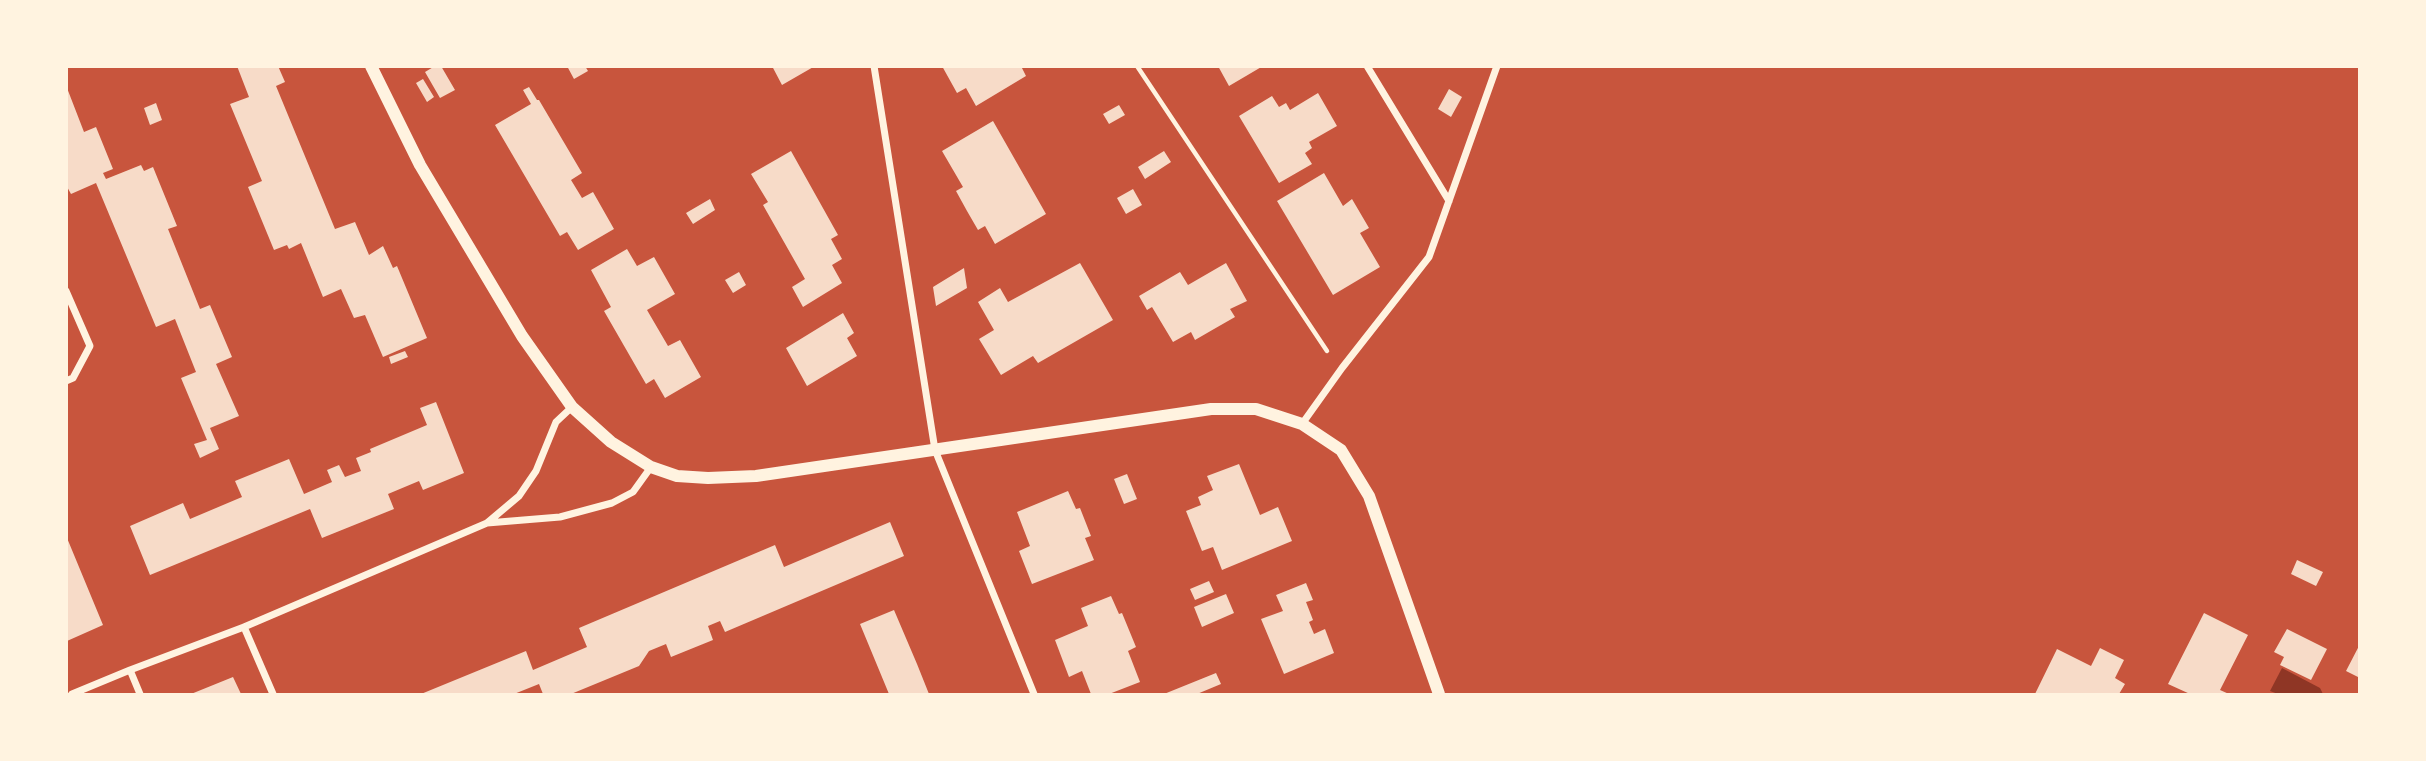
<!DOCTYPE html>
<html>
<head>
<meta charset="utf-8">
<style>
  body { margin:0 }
  #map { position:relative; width:2426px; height:761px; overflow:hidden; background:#c8553d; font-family:Montserrat,sans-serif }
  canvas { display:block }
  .frame { position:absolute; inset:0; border:68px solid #fff3e0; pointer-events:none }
</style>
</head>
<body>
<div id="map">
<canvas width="2426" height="761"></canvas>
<div class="frame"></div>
</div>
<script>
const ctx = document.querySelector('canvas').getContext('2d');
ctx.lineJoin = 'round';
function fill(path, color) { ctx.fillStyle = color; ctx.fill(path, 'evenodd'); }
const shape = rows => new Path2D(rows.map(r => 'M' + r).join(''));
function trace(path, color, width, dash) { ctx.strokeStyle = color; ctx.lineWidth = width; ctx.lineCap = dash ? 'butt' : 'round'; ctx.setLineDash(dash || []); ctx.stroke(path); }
fill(shape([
  [2282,668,2320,688,2323,694,2278,694,2270,691]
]), '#8f3625');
fill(shape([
  [237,66,278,66,285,82,276,86,335,229,355,222,369,255,383,246,393,268,397,266,427,338,383,357,365,315,354,318,341,289,323,297,301,243,289,249,287,245,274,250,248,187,262,181,230,104,249,97],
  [435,66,441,66,455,90,440,98,425,72],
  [567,66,585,66,588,71,574,79],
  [772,66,815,66,782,85],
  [942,66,1021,66,1026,76,976,106,966,88,957,93],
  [1218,66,1263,66,1229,86],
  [423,79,434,97,427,102,416,83],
  [529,87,537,100,539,100,582,173,571,180,582,198,593,192,614,229,578,250,567,232,560,236,495,125,531,104,523,90],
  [67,88,84,132,96,127,113,169,103,173,106,179,141,165,144,171,153,167,177,226,168,229,200,309,210,305,232,357,216,364,239,416,210,428,219,449,200,458,194,444,207,440,181,378,196,372,175,319,156,327,96,183,71,194,66,185],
  [1449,89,1462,97,1451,117,1438,109],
  [1318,93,1337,126,1309,142,1312,148,1305,153,1312,164,1279,183,1239,116,1272,96,1279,107,1286,103,1290,110],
  [156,103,162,120,150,125,144,108],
  [1119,105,1125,115,1109,124,1103,114],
  [993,121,1046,214,995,244,985,226,978,230,967,211,956,191,963,187,942,151],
  [791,151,838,235,831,239,842,259,832,265,842,283,803,307,792,287,805,279,763,205,768,202,751,174],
  [1164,151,1171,162,1145,179,1138,167],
  [1324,173,1343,206,1352,199,1369,228,1360,233,1380,267,1333,295,1277,201],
  [1133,189,1142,205,1126,214,1117,198],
  [710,199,715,210,693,224,686,213],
  [627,249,637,266,654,257,675,294,647,310,668,346,680,340,701,377,665,398,654,379,646,384,604,311,611,307,591,270],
  [1080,263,1113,320,1038,363,1033,356,1001,375,979,339,994,330,978,302,1000,288,1008,302],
  [1226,263,1247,301,1230,309,1235,317,1214,329,1195,340,1191,332,1173,342,1152,307,1147,310,1139,296,1180,272,1188,285],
  [964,268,967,288,936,306,933,287],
  [739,272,746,285,733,293,725,280],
  [843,313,854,333,847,338,857,356,807,386,786,348],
  [405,351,408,357,391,364,389,357],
  [436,402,464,473,423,490,419,481,388,494,394,509,322,538,310,509,150,575,130,526,183,503,190,519,242,497,235,481,289,459,304,494,332,482,327,470,339,465,345,477,361,471,356,458,371,452,370,449,427,425,420,408],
  [1239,464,1260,515,1278,507,1292,541,1222,570,1213,547,1202,551,1186,511,1201,505,1198,497,1213,490,1207,476],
  [1127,474,1137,499,1124,504,1114,479],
  [1068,491,1076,509,1080,508,1091,536,1085,538,1094,560,1032,584,1019,551,1030,546,1017,512],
  [890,522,904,556,725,632,720,621,708,626,713,640,671,657,666,644,649,651,639,666,571,694,543,694,539,684,514,694,421,694,526,651,533,670,587,647,579,628,775,545,784,567],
  [67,538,103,625,67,641],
  [2297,560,2323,572,2316,586,2291,574],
  [1209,581,1214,592,1195,600,1190,589],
  [1306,583,1313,600,1306,602,1313,620,1309,622,1314,634,1325,629,1334,653,1284,674,1261,619,1283,611,1276,595],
  [1226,594,1234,613,1202,627,1194,607],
  [1111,596,1119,614,1122,613,1136,647,1128,651,1140,682,1109,694,1091,694,1082,671,1069,677,1055,640,1088,626,1081,608],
  [894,610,917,664,929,694,889,694,860,624],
  [2204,613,2248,635,2220,690,2229,694,2190,694,2168,684],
  [2287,629,2327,649,2311,680,2280,665,2284,657,2274,652],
  [2360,644,2360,678,2346,671],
  [2100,648,2124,660,2115,678,2125,684,2119,694,2035,694,2057,649,2091,666],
  [1216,673,1221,684,1197,694,1164,694],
  [233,677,241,694,191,694]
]), '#f7dbc8');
trace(shape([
  [1137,66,1327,351]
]), '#fff3e0', 4.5);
trace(shape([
  [874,66,935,450,1034,694],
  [1367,66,1449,201],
  [66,291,90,346,73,378,66,381],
  [1302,424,1342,368,1429,257,1497,66],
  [487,523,560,517,612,503,633,492,651,467],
  [244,627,273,694],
  [130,670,244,627,487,523,519,496,536,471,556,422,572,407],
  [72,694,130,670,140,694]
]), '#fff3e0', 7);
trace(shape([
  [371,66,420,165,522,336,572,407,611,442,651,467,677,476,708,478,756,476,1211,409,1256,409,1302,424,1341,450,1369,496,1439,694]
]), '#fff3e0', 12);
</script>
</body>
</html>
